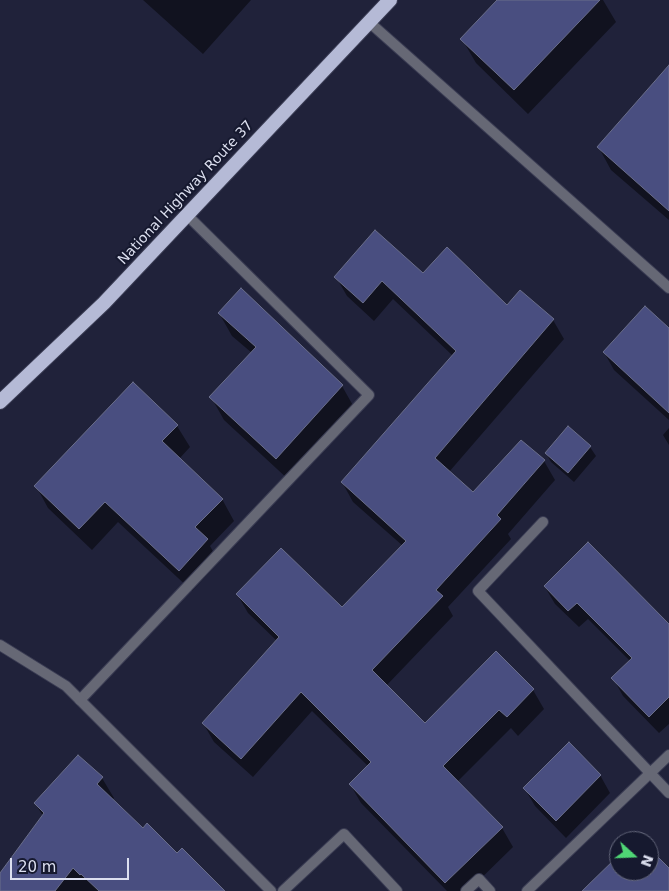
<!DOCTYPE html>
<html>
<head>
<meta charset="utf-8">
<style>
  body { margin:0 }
  #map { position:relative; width:669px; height:891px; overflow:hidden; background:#20223a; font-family:"DejaVu Sans",sans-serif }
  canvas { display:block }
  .north { position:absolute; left:609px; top:831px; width:50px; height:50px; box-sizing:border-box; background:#16192f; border:1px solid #65687c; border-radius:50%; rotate:110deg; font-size:14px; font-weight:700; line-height:20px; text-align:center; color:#dcdfef }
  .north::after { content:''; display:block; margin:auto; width:18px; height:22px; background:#4fd675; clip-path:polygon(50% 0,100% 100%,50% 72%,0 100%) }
  .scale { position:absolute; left:10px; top:858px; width:119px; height:22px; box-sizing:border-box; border:2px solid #dcdfef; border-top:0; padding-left:6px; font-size:15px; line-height:18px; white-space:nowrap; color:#dcdfef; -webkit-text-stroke:4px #16192f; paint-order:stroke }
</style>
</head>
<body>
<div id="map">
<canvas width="669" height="891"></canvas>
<div class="north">N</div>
<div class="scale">20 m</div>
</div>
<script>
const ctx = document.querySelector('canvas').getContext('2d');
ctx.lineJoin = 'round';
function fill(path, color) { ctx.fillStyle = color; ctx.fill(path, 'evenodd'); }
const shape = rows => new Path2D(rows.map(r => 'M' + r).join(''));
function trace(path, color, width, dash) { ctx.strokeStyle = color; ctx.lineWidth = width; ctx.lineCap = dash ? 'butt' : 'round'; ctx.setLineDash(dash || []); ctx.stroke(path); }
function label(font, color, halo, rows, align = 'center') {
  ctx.font = font + ' "DejaVu Sans",sans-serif'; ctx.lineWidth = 4; ctx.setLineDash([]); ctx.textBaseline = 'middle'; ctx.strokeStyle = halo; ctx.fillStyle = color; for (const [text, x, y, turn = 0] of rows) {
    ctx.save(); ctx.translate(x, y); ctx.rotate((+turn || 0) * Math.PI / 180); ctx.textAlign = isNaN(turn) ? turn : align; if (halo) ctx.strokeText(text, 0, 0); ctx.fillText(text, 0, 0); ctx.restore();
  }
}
fill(shape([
  [143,0,251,0,203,54],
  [499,0,603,0,616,22,528,114,476,63,462,39],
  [669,77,669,220,611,170,599,148],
  [423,274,507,307,553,320,564,339,449,472,473,493,544,461,555,480,508,534,511,539,448,607,453,616,386,686,425,725,496,653,533,690,544,709,518,736,511,728,457,782,502,828,513,847,468,891,447,891,361,803,350,784,368,766,312,711,253,777,214,742,203,723,277,641,248,613,237,594,342,609,403,546,353,502,342,482,453,356,393,299,374,321,347,296,336,277],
  [241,290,342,386,355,409,290,481,224,420,211,397,252,353,232,336,219,313],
  [669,329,669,420,614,370,604,352],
  [177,426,190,447,179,459,222,499,234,521,210,546,219,562,192,591,118,522,92,550,48,508,36,486],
  [568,428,590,447,596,456,574,482,551,462,546,453],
  [669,428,669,445,663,435],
  [545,587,669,625,669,724,659,733,623,696,613,678,630,661,588,619,579,627,555,604],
  [78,756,102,778,114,798,112,800,143,830,224,891,0,891,0,875,43,816,35,803],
  [600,775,610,793,566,838,535,806,525,789]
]), '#0007');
const building = shape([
  [497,0,600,0,514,90,460,39,497,0],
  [669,65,669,211,597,147,669,65],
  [375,230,423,273,447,247,507,305,520,290,554,319,435,458,473,492,521,440,545,460,497,515,501,519,436,590,443,596,372,670,425,723,496,651,534,689,507,717,499,710,443,766,503,827,445,883,349,784,371,762,301,692,241,759,202,723,279,637,236,594,281,548,342,607,406,541,341,482,456,351,382,281,363,303,334,277,375,230],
  [241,288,343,385,276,459,209,397,256,347,218,313,241,288],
  [645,306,669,328,669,413,603,352,645,306],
  [133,382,178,425,162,441,223,499,195,527,208,539,179,571,105,502,79,529,34,486,133,382],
  [568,426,591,446,568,473,545,453,568,426],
  [588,542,669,624,669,697,649,717,611,678,632,658,577,603,568,611,544,586,588,542],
  [569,742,601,775,556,821,523,788,569,742],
  [78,755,103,777,97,784,143,828,147,823,177,853,182,848,225,891,99,891,81,874,80,875,73,868,55,891,0,891,0,873,44,813,34,803,78,755],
  [649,848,669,868,669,891,582,891,619,855,619,871,649,871,649,848]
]);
fill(building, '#494e80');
trace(building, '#6a6e8a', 1);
const service = shape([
  [80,700,369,395,187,215],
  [283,891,344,834,397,891],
  [466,891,479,879,490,891]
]);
const minor = shape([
  [369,22,669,288],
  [543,522,478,591,669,793],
  [0,645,66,686,271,891],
  [527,891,669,755]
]);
const trunk = shape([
  [0,402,104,303,390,0]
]);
trace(service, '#3a3c53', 12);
trace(minor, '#3a3c53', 12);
trace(trunk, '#3a3c53', 16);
trace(service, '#666875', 10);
trace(minor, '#666875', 10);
trace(trunk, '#b5bad6', 14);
label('14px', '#dcdfef', '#16192f', [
  ["National Highway Route 37",186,193,-47]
]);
</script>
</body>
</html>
